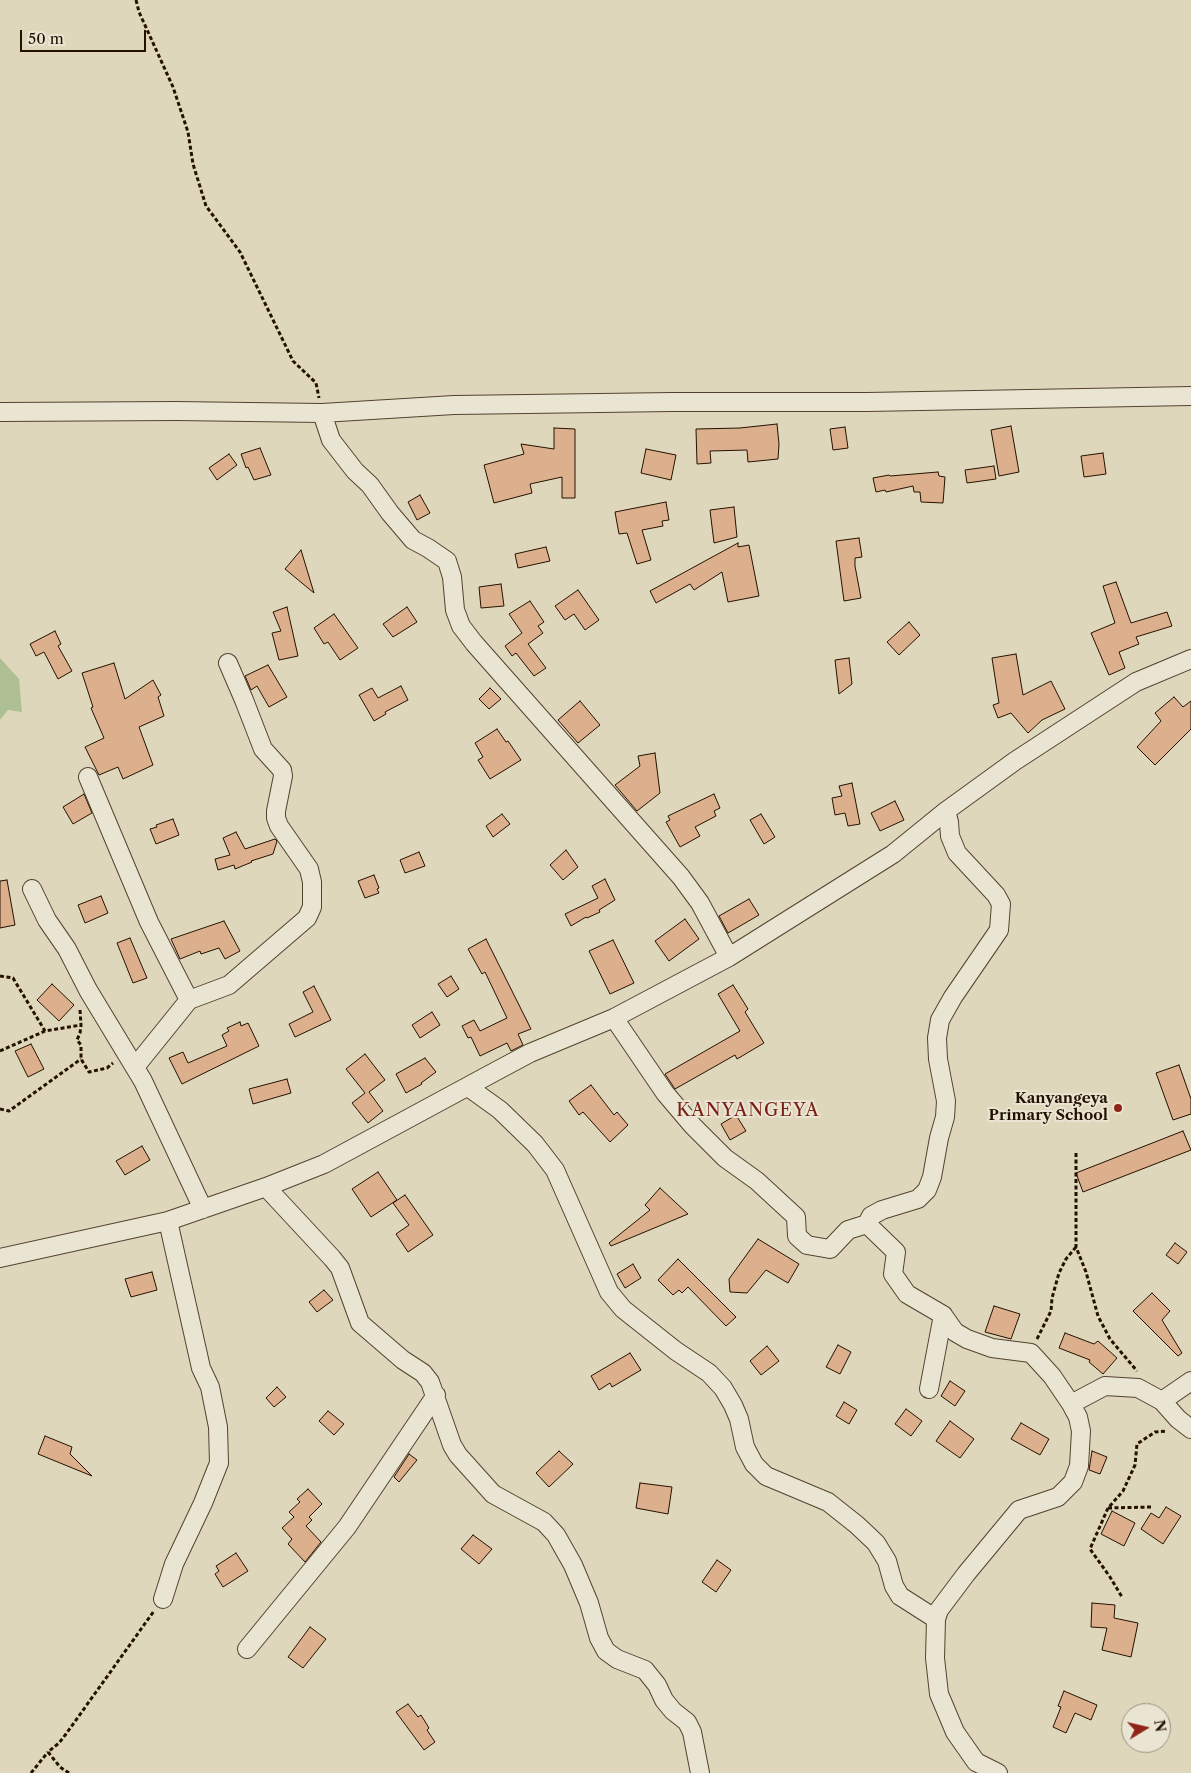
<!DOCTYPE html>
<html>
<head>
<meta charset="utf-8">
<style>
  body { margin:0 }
  #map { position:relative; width:1191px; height:1773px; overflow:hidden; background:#dfd7bb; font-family:"Libre Caslon Text",serif }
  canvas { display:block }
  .north { position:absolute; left:1121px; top:1703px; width:50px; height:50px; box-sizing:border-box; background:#eae5d3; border:1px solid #9b907f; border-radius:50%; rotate:81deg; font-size:14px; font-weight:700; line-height:20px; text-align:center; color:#241100 }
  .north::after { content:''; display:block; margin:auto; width:18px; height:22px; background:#8f2418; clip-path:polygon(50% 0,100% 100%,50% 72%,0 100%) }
  .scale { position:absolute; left:20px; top:30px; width:126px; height:22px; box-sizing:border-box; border:2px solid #241100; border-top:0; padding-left:6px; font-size:15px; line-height:18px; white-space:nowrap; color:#241100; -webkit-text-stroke:4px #eae5d3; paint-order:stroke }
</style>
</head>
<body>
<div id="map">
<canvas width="1191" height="1773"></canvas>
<div class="north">N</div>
<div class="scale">50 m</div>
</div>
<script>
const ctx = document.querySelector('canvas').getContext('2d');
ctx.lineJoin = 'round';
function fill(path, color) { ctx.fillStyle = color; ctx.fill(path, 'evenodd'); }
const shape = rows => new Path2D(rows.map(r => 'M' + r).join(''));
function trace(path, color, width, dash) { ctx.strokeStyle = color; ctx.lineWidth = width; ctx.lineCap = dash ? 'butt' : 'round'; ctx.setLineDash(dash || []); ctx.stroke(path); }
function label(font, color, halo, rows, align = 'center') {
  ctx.font = font + ' "Libre Caslon Text",serif'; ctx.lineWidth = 4; ctx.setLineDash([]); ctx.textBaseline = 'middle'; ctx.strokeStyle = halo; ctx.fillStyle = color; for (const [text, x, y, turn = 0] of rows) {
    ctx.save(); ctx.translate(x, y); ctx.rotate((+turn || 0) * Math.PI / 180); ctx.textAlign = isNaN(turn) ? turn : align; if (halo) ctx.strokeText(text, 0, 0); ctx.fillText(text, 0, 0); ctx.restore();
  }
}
fill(shape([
  [0,658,19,679,22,712,8,710,0,720]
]), '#aebf93');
const building = shape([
  [777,424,779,444,778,459,748,462,747,450,710,451,711,463,697,464,696,429,740,428,777,424],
  [1011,426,1019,472,999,476,991,430,1011,426],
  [845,427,848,448,833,450,830,429,845,427],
  [554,428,575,429,575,498,562,498,562,477,530,484,532,493,494,503,484,465,524,454,521,444,554,449,554,428],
  [260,448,271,475,254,480,248,467,246,468,241,454,260,448],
  [646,449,676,455,671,480,641,473,646,449],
  [1103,453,1106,474,1084,477,1081,456,1103,453],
  [229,454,237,465,217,480,209,468,229,454],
  [994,466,996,479,967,483,965,470,994,466],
  [938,472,939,476,945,477,943,503,921,502,920,492,914,492,913,486,886,492,885,490,876,492,873,478,889,475,890,476,938,472],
  [420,495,430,513,417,520,408,502,420,495],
  [666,502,669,520,662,521,663,526,642,530,651,560,637,564,627,533,619,534,615,512,666,502],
  [734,507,737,537,714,543,710,510,734,507],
  [859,538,862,557,855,558,855,566,861,598,844,601,836,541,859,538],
  [738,543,738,547,749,545,759,596,728,602,722,572,694,590,690,584,656,603,650,591,738,543],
  [546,547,550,561,518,568,515,554,546,547],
  [301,550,314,593,285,569,301,550],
  [1116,582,1131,623,1167,612,1172,626,1136,637,1139,644,1119,652,1125,668,1109,675,1091,633,1115,623,1103,586,1116,582],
  [501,584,504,606,481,608,479,587,501,584],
  [578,590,599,620,585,630,574,614,565,620,555,606,578,590],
  [530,601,544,622,538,626,543,633,528,644,546,668,534,676,516,653,512,656,505,646,522,633,509,614,530,601],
  [287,607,298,656,279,660,272,633,281,631,273,612,287,607],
  [407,607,417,622,393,637,383,624,407,607],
  [334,614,358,648,340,660,328,642,324,644,314,628,334,614],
  [909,622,920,635,899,655,887,642,909,622],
  [55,631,61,644,58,646,72,671,58,679,44,652,36,656,30,644,55,631],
  [1016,654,1023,695,1051,681,1065,709,1042,720,1028,733,1011,713,998,718,993,705,999,703,992,658,1016,654],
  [849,658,852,684,839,694,835,660,849,658],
  [114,663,125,699,153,680,161,695,158,697,164,716,139,727,153,765,123,779,118,767,99,775,85,747,104,738,91,708,93,707,82,673,114,663],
  [268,665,287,697,269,707,257,686,251,690,245,676,268,665],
  [401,686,408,700,385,712,386,714,374,721,359,695,372,688,378,698,401,686],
  [490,688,501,699,489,709,479,699,490,688],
  [1174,697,1183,707,1191,701,1191,729,1155,765,1137,747,1161,721,1155,713,1174,697],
  [580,701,600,725,578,743,558,720,580,701],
  [497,729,506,742,508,741,521,760,490,779,478,760,483,757,475,743,497,729],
  [655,753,660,793,637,811,615,785,640,766,638,756,655,753],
  [852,783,860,824,848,826,845,813,835,815,832,798,842,796,839,786,852,783],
  [84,794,92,813,73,824,63,807,84,794],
  [714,794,720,808,714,811,716,816,695,827,700,836,680,847,666,822,670,820,668,816,714,794],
  [895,801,904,820,880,831,871,813,895,801],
  [502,814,510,824,493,837,486,826,502,814],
  [761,814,775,837,764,844,750,820,761,814],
  [173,819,179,835,156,844,150,829,157,827,156,825,173,819],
  [236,832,245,849,275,839,277,841,273,854,251,861,252,862,235,869,234,865,218,870,215,859,230,855,223,838,236,832],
  [566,850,578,867,563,880,550,865,566,850],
  [419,852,425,866,405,873,400,860,419,852],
  [374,875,379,888,377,889,379,893,365,898,358,881,374,875],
  [605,879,615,900,599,910,600,912,587,918,586,917,571,926,565,914,598,898,592,886,605,879],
  [7,880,15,925,0,928,0,881,7,880],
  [101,896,108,913,85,923,78,905,101,896],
  [749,899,759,915,728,933,719,916,749,899],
  [685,919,699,939,669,961,655,941,685,919],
  [224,921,240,951,225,959,219,948,201,954,200,951,180,959,171,939,224,921],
  [130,938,147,978,133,983,117,943,130,938],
  [486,939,531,1029,518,1034,523,1045,511,1051,507,1043,480,1056,471,1037,468,1038,462,1026,474,1020,480,1031,507,1018,485,972,482,974,468,949,486,939],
  [613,940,634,983,610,994,589,951,613,940],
  [451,976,459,989,447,997,438,984,451,976],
  [52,984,74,1005,59,1021,37,1000,52,984],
  [733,985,748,1009,745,1012,764,1043,737,1059,735,1055,675,1089,665,1074,740,1031,718,994,733,985],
  [314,986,331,1020,295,1037,289,1024,313,1012,303,992,314,986],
  [432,1012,440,1025,420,1038,412,1025,432,1012],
  [240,1022,241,1026,248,1023,259,1046,182,1084,169,1058,183,1052,188,1063,227,1046,222,1035,229,1031,227,1028,240,1022],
  [31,1044,44,1069,28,1077,15,1051,31,1044],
  [365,1054,385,1080,369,1092,383,1111,368,1123,352,1103,365,1093,346,1069,365,1054],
  [425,1058,436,1072,421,1083,422,1084,406,1093,396,1074,425,1058],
  [1179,1065,1191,1099,1191,1114,1173,1120,1156,1073,1179,1065],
  [287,1079,291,1093,253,1104,249,1089,287,1079],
  [591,1085,614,1115,617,1112,628,1125,610,1142,583,1112,579,1115,569,1101,591,1085],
  [736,1115,746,1131,730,1140,721,1124,736,1115],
  [1183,1131,1191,1150,1083,1192,1076,1173,1183,1131],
  [142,1146,150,1160,125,1175,116,1161,142,1146],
  [378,1172,397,1200,371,1217,352,1189,378,1172],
  [660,1188,688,1214,611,1246,609,1243,650,1210,645,1205,660,1188],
  [405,1195,433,1235,408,1252,396,1234,409,1225,393,1203,405,1195],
  [758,1239,799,1264,788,1283,766,1270,747,1293,730,1292,729,1279,758,1239],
  [1175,1243,1187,1252,1178,1264,1166,1255,1175,1243],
  [678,1259,736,1317,726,1326,688,1287,682,1293,679,1290,673,1295,658,1280,678,1259],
  [633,1264,641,1278,625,1288,617,1274,633,1264],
  [152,1272,157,1290,131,1297,125,1279,152,1272],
  [324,1290,333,1300,317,1312,309,1302,324,1290],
  [1152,1293,1170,1311,1162,1320,1182,1353,1178,1356,1133,1311,1152,1293],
  [994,1306,1020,1314,1011,1339,985,1332,994,1306],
  [1065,1333,1094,1344,1098,1341,1117,1358,1103,1374,1089,1362,1090,1360,1059,1348,1065,1333],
  [838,1345,851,1352,840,1374,826,1367,838,1345],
  [767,1346,779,1361,761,1375,750,1361,767,1346],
  [630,1353,641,1370,612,1387,610,1383,599,1390,591,1376,630,1353],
  [950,1381,965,1391,955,1406,941,1396,950,1381],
  [277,1387,286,1397,274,1407,266,1398,277,1387],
  [844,1402,857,1410,849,1424,836,1416,844,1402],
  [906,1409,922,1421,911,1436,895,1424,906,1409],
  [328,1411,344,1424,334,1435,319,1421,328,1411],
  [950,1421,974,1439,960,1458,936,1441,950,1421],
  [1021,1423,1049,1439,1040,1455,1011,1439,1021,1423],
  [45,1436,72,1447,70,1454,92,1476,38,1454,45,1436],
  [559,1451,573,1464,549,1487,536,1473,559,1451],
  [1092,1451,1107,1457,1100,1474,1089,1470,1092,1451],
  [409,1454,417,1460,399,1482,394,1477,409,1454],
  [640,1483,672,1487,668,1514,636,1508,640,1483],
  [308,1489,322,1504,309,1517,312,1520,306,1526,321,1542,305,1562,288,1544,292,1539,282,1528,294,1517,289,1512,300,1502,297,1499,308,1489],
  [1166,1507,1181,1516,1163,1544,1141,1529,1151,1513,1159,1518,1166,1507],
  [1112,1511,1135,1523,1124,1546,1101,1534,1112,1511],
  [473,1535,492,1549,479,1564,461,1549,473,1535],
  [236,1553,248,1571,223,1587,215,1574,219,1571,216,1566,236,1553],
  [717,1560,731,1570,716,1592,702,1582,717,1560],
  [1092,1603,1115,1605,1114,1618,1138,1623,1131,1657,1102,1650,1107,1628,1091,1627,1092,1603],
  [310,1627,326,1639,303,1668,288,1657,310,1627],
  [1064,1691,1097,1705,1091,1720,1075,1713,1066,1733,1053,1727,1061,1707,1058,1706,1064,1691],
  [408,1704,418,1717,421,1715,429,1728,427,1730,435,1742,424,1750,396,1712,408,1704]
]);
fill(building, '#dcb08c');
trace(building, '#241100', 1);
const minor = shape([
  [0,412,176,411,322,413,454,405,672,402,867,402,1191,396],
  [322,413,331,440,355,471,370,485,390,513,413,540,428,548,447,561,452,577,455,610,461,626,474,643,681,877,700,903,729,957],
  [88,777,149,922,189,1000],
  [32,889,47,920,67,949,88,990,143,1081,203,1209],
  [614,1018,665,1093,693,1126,725,1158,757,1181,796,1217,797,1236,807,1245,830,1249,848,1230,867,1224],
  [135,1067,189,1000,229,985,307,918,312,907,312,882,309,869,279,826,276,818,276,811,283,776,282,770,263,749,244,700,228,663],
  [468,1087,500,1110,535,1144,555,1170,609,1292,623,1309,676,1351,709,1373,723,1388,733,1405,739,1419,745,1447,754,1464,766,1476,828,1502,857,1525,876,1543,887,1561,894,1586,900,1596,936,1619],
  [266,1187,332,1258,340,1268,360,1323,403,1360,423,1373,430,1382,452,1445,458,1455,493,1494,544,1522,556,1535,573,1565,589,1603,599,1638,606,1651,617,1659,645,1670,657,1685,664,1700,673,1711,687,1722,692,1732,700,1773],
  [0,1258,168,1221,266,1187,324,1164,500,1069,530,1053,614,1018,729,957,893,854,946,811,1015,761,1136,682,1191,659],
  [943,1315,955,1332,967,1339,992,1348,1031,1353,1052,1376,1071,1404,1078,1417,1081,1431,1079,1466,1073,1482,1058,1497,1019,1510,966,1574,939,1610,936,1619,935,1658,939,1694,955,1732,976,1762,998,1773],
  [929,1389,943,1315,907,1294,893,1274,896,1252,867,1224,871,1216,882,1210,918,1199,927,1190,932,1177,939,1138,945,1117,946,1101,938,1059,937,1038,940,1020,953,997,999,930,1001,904,996,895,957,853,950,836,949,822,946,811],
  [1162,1401,1191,1381],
  [1071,1404,1105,1386,1138,1388,1162,1401,1178,1419,1191,1429],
  [163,1599,174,1564,203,1503,219,1463,218,1427,210,1387,201,1368,168,1221],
  [247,1649,347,1527,436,1395]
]);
trace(minor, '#53422f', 20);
trace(shape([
  [136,0,139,12,173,87,188,132,193,164,206,206,240,252,293,361,316,383,319,398],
  [0,976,13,978,45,1031],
  [80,1010,81,1025,80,1033,77,1040,81,1045,81,1059,89,1072,107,1068,113,1063],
  [0,1051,45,1031,81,1025],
  [0,1109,9,1111,81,1059],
  [1076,1153,1076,1247,1086,1272,1098,1316,1110,1339,1137,1371],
  [1037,1339,1051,1311,1052,1298,1059,1273,1066,1259,1076,1247],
  [1151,1507,1108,1508,1123,1491,1135,1465,1137,1444,1155,1432,1167,1431],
  [1108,1508,1090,1549,1110,1577,1122,1597],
  [31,1773,48,1752],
  [69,1773,60,1767,48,1752,59,1743,66,1734,154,1611]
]), '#241100', 3, [4, 2.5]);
trace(minor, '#eae5d3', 18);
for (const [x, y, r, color] of [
  [1118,1108,5,"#8f2418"]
]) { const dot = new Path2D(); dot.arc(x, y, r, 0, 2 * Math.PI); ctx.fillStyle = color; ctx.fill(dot); trace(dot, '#eae5d3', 2); }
label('bold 15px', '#241100', '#eae5d3', [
  ["Kanyangeya",1108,1099],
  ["Primary School",1108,1116]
], 'right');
ctx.letterSpacing = '1px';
label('18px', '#7a1f14', '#eae5d3', [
  ["KANYANGEYA",748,1111]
]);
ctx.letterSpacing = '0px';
</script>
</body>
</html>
